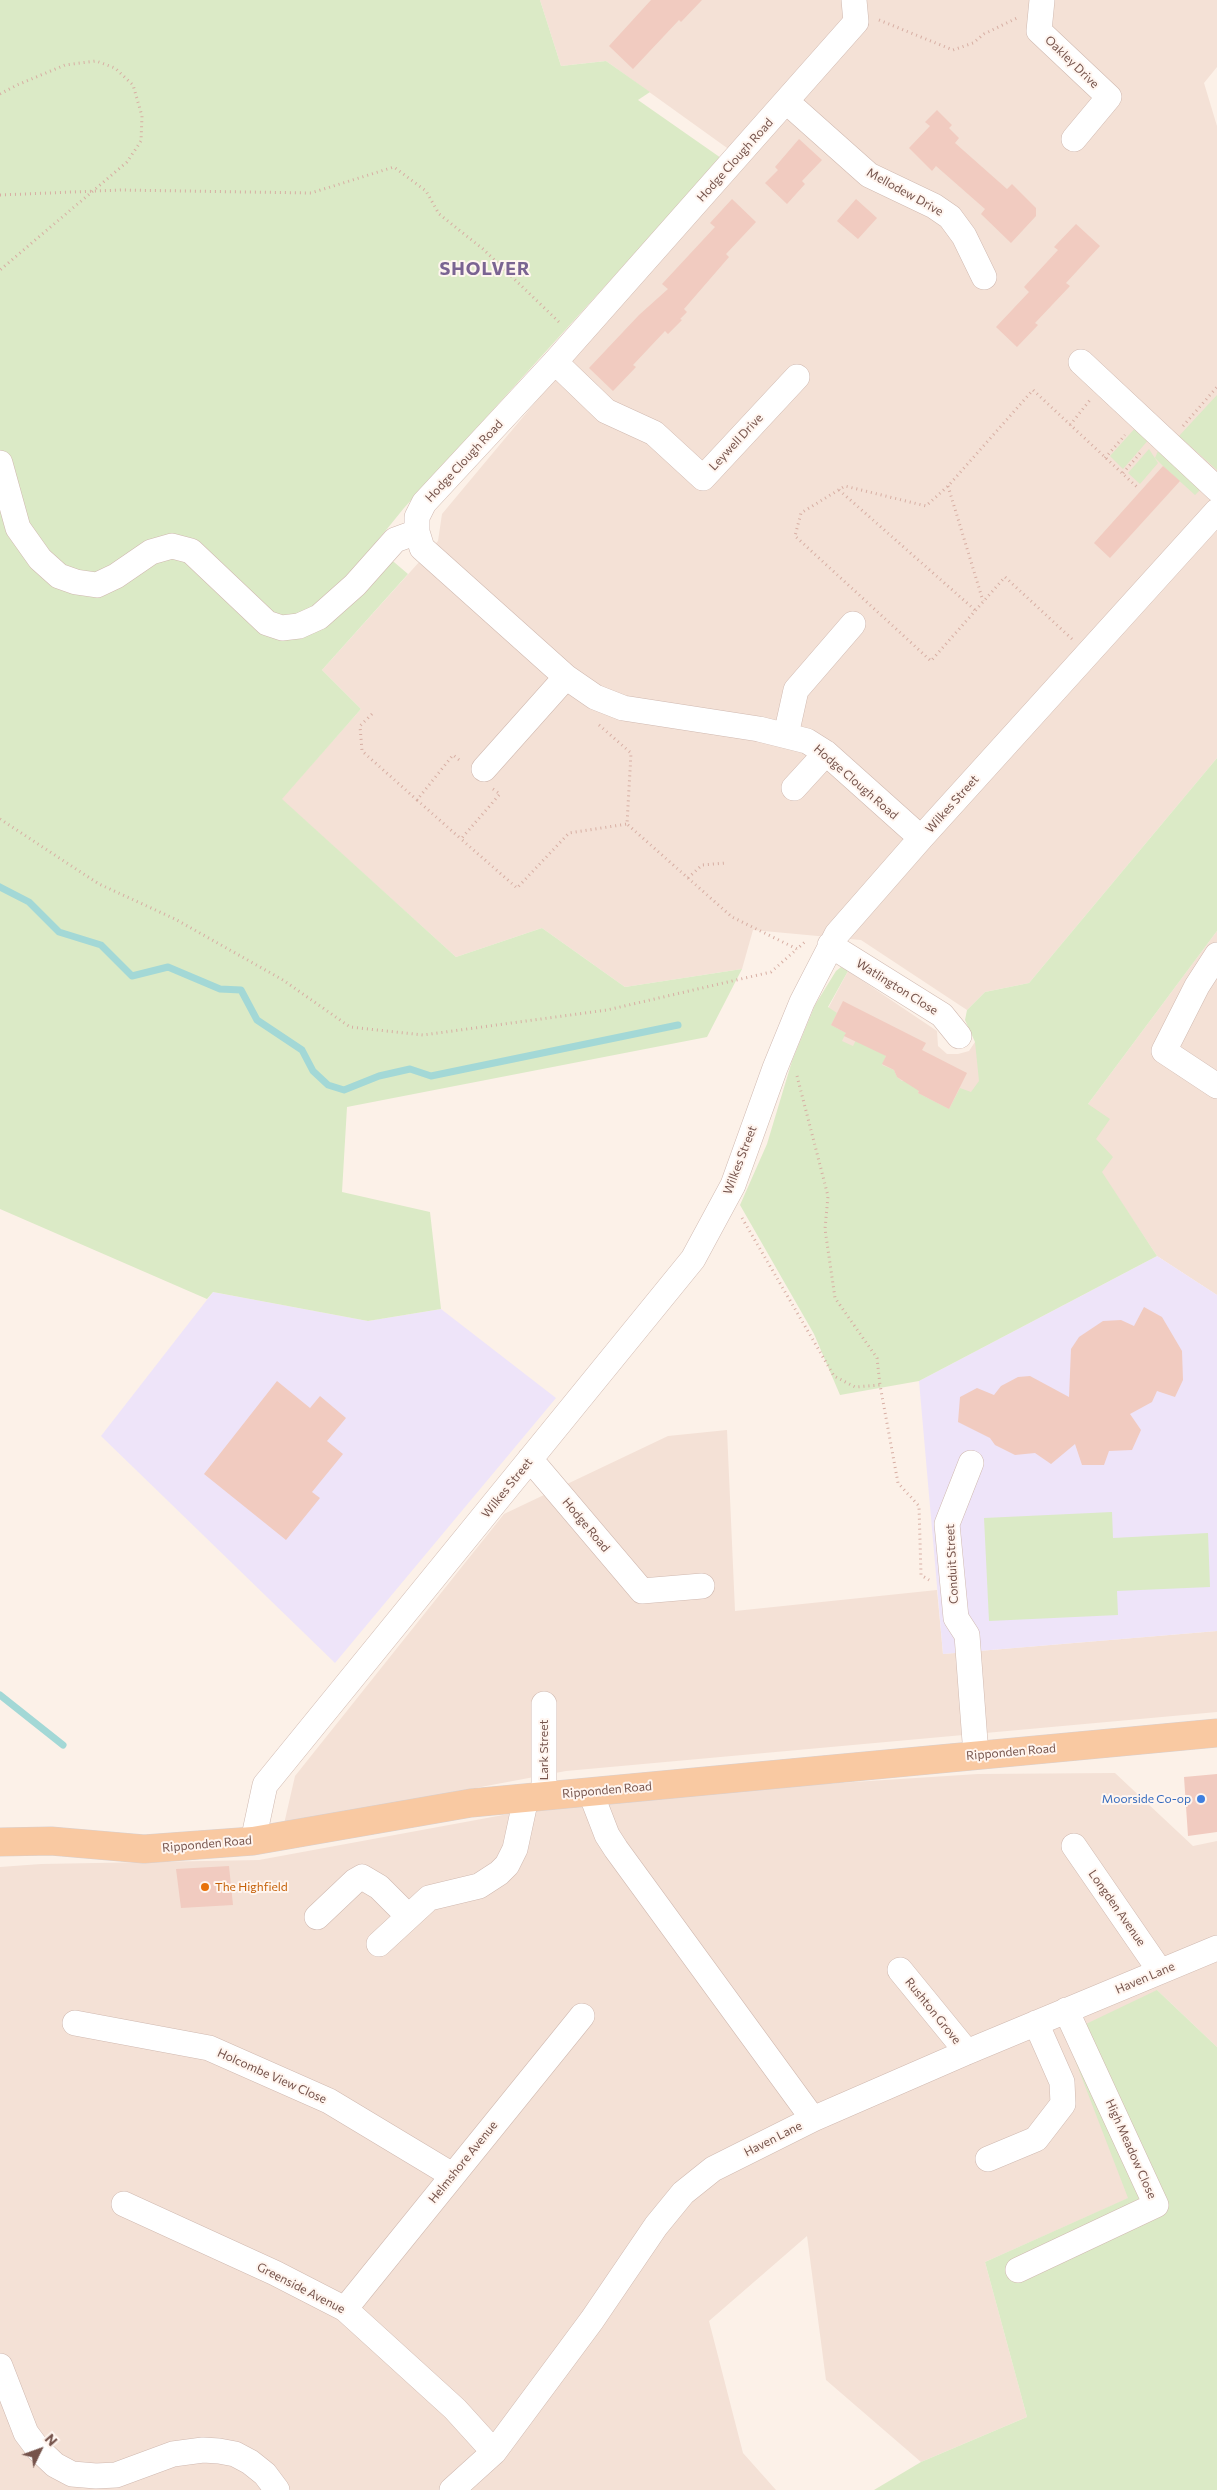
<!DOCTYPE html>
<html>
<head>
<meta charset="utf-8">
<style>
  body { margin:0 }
  #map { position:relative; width:1217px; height:2490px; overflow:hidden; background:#fcf1e8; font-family:Commissioner,sans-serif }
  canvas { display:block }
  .north { position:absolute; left:15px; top:2425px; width:50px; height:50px; -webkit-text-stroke:4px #fff5ef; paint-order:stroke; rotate:48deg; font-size:14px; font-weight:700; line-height:20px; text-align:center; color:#76544c }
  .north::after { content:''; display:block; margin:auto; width:18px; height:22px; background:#76544c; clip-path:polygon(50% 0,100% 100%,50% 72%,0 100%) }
</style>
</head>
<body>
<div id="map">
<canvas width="1217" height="2490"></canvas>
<div class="north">N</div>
</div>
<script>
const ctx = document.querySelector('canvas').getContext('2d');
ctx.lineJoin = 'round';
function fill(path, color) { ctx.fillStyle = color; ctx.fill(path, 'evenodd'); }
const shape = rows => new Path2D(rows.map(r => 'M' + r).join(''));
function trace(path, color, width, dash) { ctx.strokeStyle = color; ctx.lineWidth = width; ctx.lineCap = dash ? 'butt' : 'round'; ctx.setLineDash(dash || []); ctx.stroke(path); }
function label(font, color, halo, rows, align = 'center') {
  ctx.font = font + ' Commissioner,sans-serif'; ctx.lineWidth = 4; ctx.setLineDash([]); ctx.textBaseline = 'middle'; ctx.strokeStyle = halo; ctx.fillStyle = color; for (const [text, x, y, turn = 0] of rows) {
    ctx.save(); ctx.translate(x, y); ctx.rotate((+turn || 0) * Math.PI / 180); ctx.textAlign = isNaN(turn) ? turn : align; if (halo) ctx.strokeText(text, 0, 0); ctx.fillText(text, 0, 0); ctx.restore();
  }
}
fill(shape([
  [540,0,1217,0,1217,67,1204,83,1217,126,1217,758,1029,983,985,992,967,1010,861,940,753,930,742,969,625,987,542,928,456,957,281,799,361,709,322,670,438,541,442,514,578,351,748,163,606,61,561,66],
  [1217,931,1217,1295,1157,1256,1101,1172,1088,1104],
  [848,971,937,1031,938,1046,947,1054,958,1054,969,1051,975,1042,992,1054,955,1137,807,1048],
  [727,1430,735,1611,937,1590,943,1654,1217,1631,1217,1712,566,1771,284,1824,295,1776,504,1514,668,1436],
  [1115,1773,1193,1846,1217,1841,1217,2047,1157,1990,1129,2198,985,2262,1027,2417,921,2462,826,2380,807,2236,709,2321,743,2453,776,2490,0,2490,0,1867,41,1864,259,1860,590,1799,978,1774]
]), '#f4e1d6');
fill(shape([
  [1157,1256,1217,1295,1217,1631,943,1654,919,1381],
  [213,1292,368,1321,441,1309,556,1398,335,1663,101,1436]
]), '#eee4f9');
fill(shape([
  [0,0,540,0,561,66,606,61,650,92,638,100,721,158,404,508,374,545,408,574,322,670,361,709,282,799,456,957,542,928,625,987,742,969,707,1037,347,1107,342,1192,430,1212,441,1309,368,1321,213,1292,207,1299,0,1209],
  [1217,395,1217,470,1179,436],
  [1137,426,1150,438,1123,469,1110,456],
  [1149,449,1158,463,1140,484,1128,473],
  [1158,451,1200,490,1195,495,1163,466,1155,458],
  [1217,758,1217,931,1088,1104,1110,1119,1096,1139,1113,1157,1102,1172,1157,1256,919,1381,840,1395,814,1334,740,1205,767,1144,792,1061,815,1005,836,971,841,967,848,971,828,1007,837,1013,831,1025,846,1033,842,1041,853,1046,857,1038,886,1056,882,1065,894,1070,897,1077,902,1081,925,1077,918,1093,949,1109,960,1088,971,1092,979,1081,975,1042,965,1020,967,1010,985,992,1029,983],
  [1112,1512,1113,1538,1208,1533,1210,1587,1117,1591,1118,1615,989,1621,984,1518],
  [1157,1990,1217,2047,1217,2490,874,2490,921,2462,1027,2417,985,2262,1128,2198,1065,2034]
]), '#dbeac6');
trace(shape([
  [0,887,29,902,59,932,101,945,132,976,168,967,220,989,241,990,257,1020,302,1050,313,1071,328,1085,344,1090,379,1076,410,1069,431,1076,678,1025],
  [0,1695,63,1745]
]), '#a3d8d6', 7);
fill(shape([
  [651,0,702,0,681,22,679,20,633,69,609,46],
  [937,110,952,125,949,128,959,138,955,143,1007,189,1012,184,1036,208,1036,216,1011,243,981,214,985,209,936,166,932,171,909,148,930,126,925,122],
  [799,139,822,160,802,181,805,184,787,204,765,183,778,170,775,167],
  [732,199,756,222,726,254,729,257,684,309,687,312,680,319,682,320,668,334,665,331,633,365,636,367,613,391,589,368,639,315,668,289,662,284,715,227,710,223],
  [856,199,877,218,858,239,837,221],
  [1076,224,1100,246,1066,283,1070,286,1035,323,1038,325,1017,347,996,327,1029,292,1024,287,1058,250,1054,247],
  [1163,466,1180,481,1110,558,1094,543],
  [843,1001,926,1043,922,1050,967,1073,949,1109,918,1093,919,1091,897,1077,894,1070,882,1064,886,1056,844,1036,846,1033,831,1025],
  [1144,1307,1162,1317,1182,1351,1183,1380,1175,1397,1157,1391,1152,1402,1130,1414,1141,1430,1132,1450,1109,1451,1104,1465,1082,1465,1075,1444,1051,1464,1035,1453,1015,1455,995,1445,990,1438,958,1422,960,1397,977,1388,994,1395,1001,1386,1018,1377,1030,1376,1069,1397,1071,1349,1079,1337,1103,1321,1121,1320,1134,1326],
  [277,1381,310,1408,320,1396,346,1418,327,1441,343,1454,312,1492,320,1498,286,1540,204,1474],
  [1217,1774,1217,1832,1188,1836,1184,1777],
  [229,1866,233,1905,181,1908,176,1869]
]), '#f1cbc0');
const minor = shape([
  [854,0,856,22,555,362,424,503,417,517,417,532,422,548,566,677,595,697,623,708,759,729,807,741,826,753,921,838],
  [1042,0,1039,31,1109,97,1074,139],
  [787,102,869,175,934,206,950,217,964,236,984,277],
  [555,362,606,411,654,433,703,478,797,377],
  [1081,362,1217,489],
  [0,463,18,528,40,559,59,576,76,582,97,585,116,576,151,552,172,546,191,551,267,623,282,628,299,626,319,617,355,585,395,540,417,532],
  [786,735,796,690,853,624],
  [484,769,566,677],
  [794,788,826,753],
  [830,945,942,1015,959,1036],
  [1217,955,1197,986,1164,1051,1217,1086],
  [530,1459,642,1591,702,1586],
  [971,1463,947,1524,956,1618,967,1635,976,1755],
  [590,1791,607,1835,616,1849,813,2119],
  [544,1796,544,1704],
  [253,1841,265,1785,693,1259,733,1185,775,1068,802,1002,837,934,921,838,1217,511],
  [1074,1846,1160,1971],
  [317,1917,355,1881,362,1877,379,1887,408,1916],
  [379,1944,429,1898,479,1886,499,1873,507,1865,515,1849,526,1798],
  [900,1970,967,2052],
  [75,2023,209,2048,329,2101,452,2175],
  [988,2159,1036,2139,1063,2104,1062,2082,1036,2023],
  [124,2204,275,2273,345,2309,455,2409,494,2452],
  [1018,2270,1156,2205,1066,2010],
  [345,2309,582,2016],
  [0,2366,26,2433,38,2449,55,2465,72,2474,96,2476,116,2475,173,2454,203,2450,219,2451,235,2454,250,2462,265,2474,277,2490],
  [452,2490,494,2452,592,2320,656,2226,683,2193,713,2169,813,2119,967,2052,1217,1948]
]);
const major = shape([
  [0,1842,51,1841,144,1849,253,1841,471,1803,1217,1733]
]);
trace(minor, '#d0b9b0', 26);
trace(major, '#d9cfcd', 29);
trace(shape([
  [879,20,953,50,973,43,984,34,1017,18],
  [0,94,17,85,65,65,96,61,115,68,133,85,142,116,141,141,127,162,0,270],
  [0,195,121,190,311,193,394,167,426,191,439,214,483,249,560,323],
  [1070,425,1090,400],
  [1183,426,1217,387],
  [1105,458,1125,435],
  [1123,473,1142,451],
  [948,486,983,601],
  [839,490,975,610],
  [1072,639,1005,577,931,661,795,536,801,513,845,486,926,506,948,486,1033,390,1138,488],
  [372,714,360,726,362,751,417,800,453,755,462,762],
  [599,725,631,753,627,824,732,917,797,949,806,941],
  [493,789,500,794,461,839,517,888,569,833,627,824],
  [417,800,461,839],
  [0,819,99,884,175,919,283,980,350,1027,423,1035,607,1010,771,972,797,949],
  [688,878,702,865,726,863],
  [797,1076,828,1196,825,1229,835,1298,877,1358,880,1385],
  [742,1218,834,1376,855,1387,880,1385,898,1483,919,1506,921,1575,929,1580]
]), '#d7aea3', 3, [1, 4]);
trace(minor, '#fff', 25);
trace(major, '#f9c9a2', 28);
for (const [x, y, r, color] of [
  [1201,1799,5,"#3f7fe0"],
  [205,1887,5,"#e8710a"]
]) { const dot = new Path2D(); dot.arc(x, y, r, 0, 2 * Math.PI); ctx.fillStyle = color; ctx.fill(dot); trace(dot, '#fff5ef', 2); }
label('12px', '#76544c', '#fff5ef', [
  ["Oakley Drive",1072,62,44],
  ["Hodge Clough Road",735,160,-48],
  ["Mellodew Drive",905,192,29],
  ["Leywell Drive",736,442,-47],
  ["Hodge Clough Road",464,461,-47],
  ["Hodge Clough Road",856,782,41],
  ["Wilkes Street",952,804,-48],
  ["Watlington Close",897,987,32],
  ["Wilkes Street",740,1160,-69],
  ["Wilkes Street",507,1488,-51],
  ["Hodge Road",586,1525,50],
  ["Conduit Street",952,1564,-93],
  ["Lark Street",544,1750,-90],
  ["Ripponden Road",1011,1752,-5],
  ["Ripponden Road",607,1790,-5],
  ["Ripponden Road",207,1844,-5],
  ["Longden Avenue",1117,1908,55],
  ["Haven Lane",1145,1978,-23],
  ["Rushton Grove",933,2011,51],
  ["Holcombe View Close",272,2076,24],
  ["Haven Lane",773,2139,-27],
  ["High Meadow Close",1131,2149,66],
  ["Helmshore Avenue",463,2162,-51],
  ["Greenside Avenue",301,2288,27]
]);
label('12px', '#366cbe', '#fff5ef', [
  ["Moorside Co-op",1191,1799]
], 'right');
label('12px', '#c56008', '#fff5ef', [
  ["The Highfield",215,1887]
], 'left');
ctx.letterSpacing = '1px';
label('bold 18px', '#7a6492', '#fff5ef', [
  ["SHOLVER",485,269]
]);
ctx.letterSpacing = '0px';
</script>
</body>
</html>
